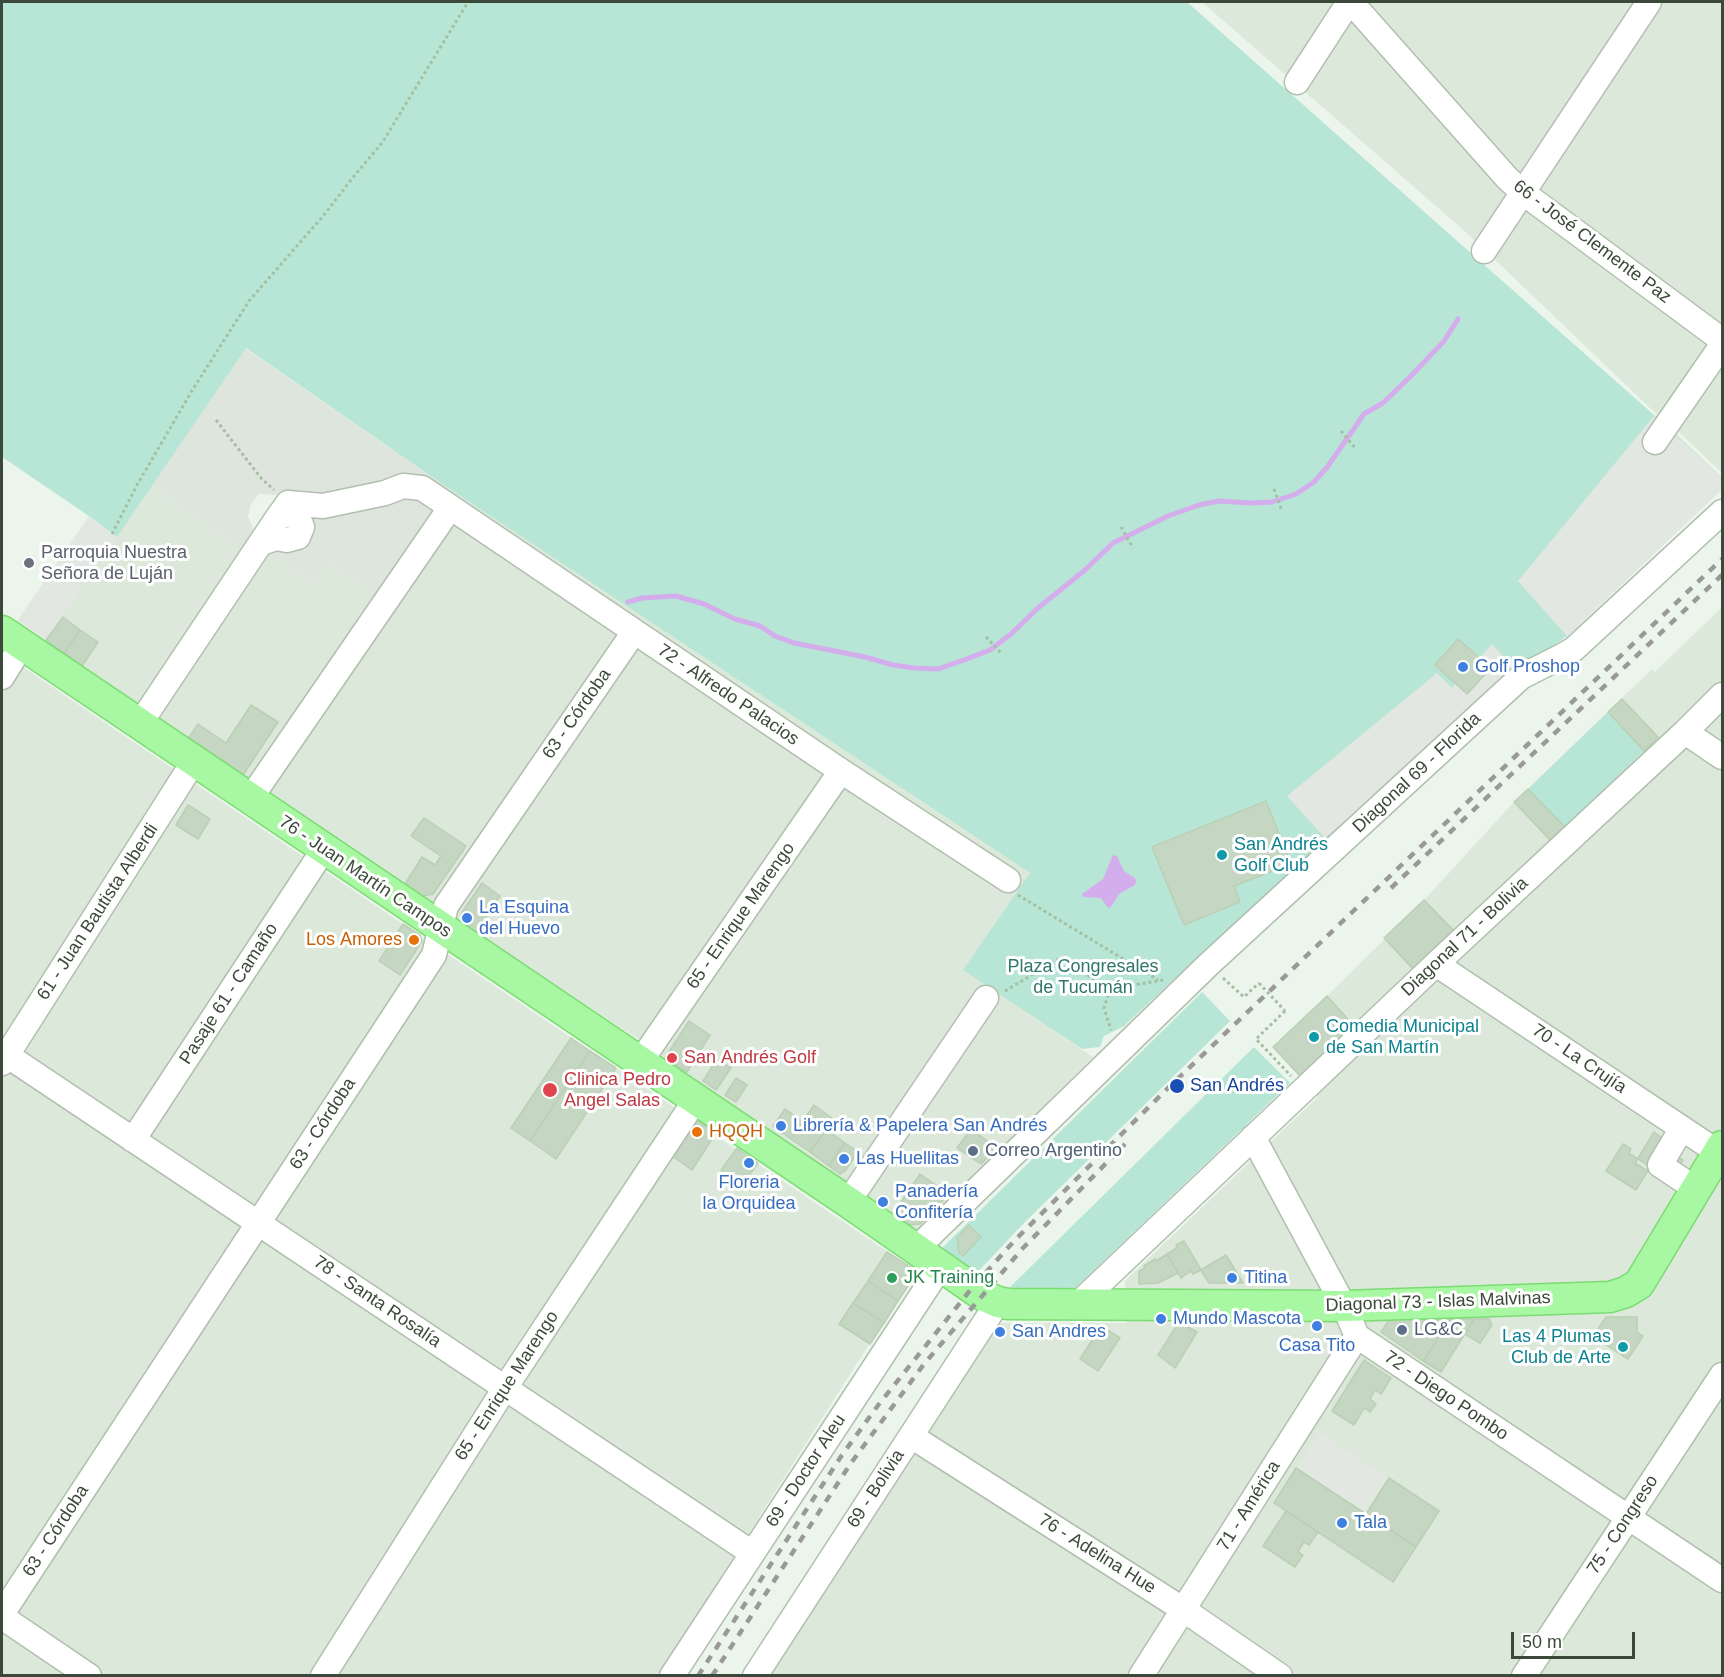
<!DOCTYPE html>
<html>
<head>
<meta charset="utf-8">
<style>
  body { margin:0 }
  #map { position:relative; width:1724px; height:1677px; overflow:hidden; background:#ecf5ec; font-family:Helvetica,sans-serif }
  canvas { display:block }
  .frame { position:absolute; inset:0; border:3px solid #3c493a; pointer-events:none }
  .scale { position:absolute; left:1511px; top:1632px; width:124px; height:27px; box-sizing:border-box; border:3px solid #3c493a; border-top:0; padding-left:8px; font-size:18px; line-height:21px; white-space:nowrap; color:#3c493a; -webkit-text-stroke:4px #fff; paint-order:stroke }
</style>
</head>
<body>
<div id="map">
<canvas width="1724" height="1677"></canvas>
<div class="frame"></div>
<div class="scale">50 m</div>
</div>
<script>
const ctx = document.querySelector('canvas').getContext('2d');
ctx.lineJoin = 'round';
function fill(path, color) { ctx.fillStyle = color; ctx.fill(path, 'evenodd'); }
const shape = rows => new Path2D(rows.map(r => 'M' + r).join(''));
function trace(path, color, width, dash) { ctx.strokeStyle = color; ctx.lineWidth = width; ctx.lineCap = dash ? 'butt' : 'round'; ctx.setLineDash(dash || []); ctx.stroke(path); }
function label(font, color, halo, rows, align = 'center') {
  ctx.font = font + ' Helvetica,sans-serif'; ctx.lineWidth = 6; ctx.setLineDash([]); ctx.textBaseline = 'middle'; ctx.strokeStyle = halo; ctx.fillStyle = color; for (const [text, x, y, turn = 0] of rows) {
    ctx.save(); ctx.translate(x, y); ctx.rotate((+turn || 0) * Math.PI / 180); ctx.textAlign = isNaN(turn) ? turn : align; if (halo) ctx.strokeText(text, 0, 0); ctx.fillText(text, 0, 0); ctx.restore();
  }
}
fill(shape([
  [1202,2,1722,2,1722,473,1682,435,1649,407,1468,234],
  [151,486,245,551,269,552,329,562,376,594,448,488,1030,873,979,980,1093,1057,919,1229,910,1230,638,1039,133,705,46,640],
  [1722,607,1722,1675,769,1676,986,1333,1001,1323,1127,1323,1125,1281,1318,1097,1273,1047,1327,996,1424,900,1514,802,1652,669,1655,672],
  [2,653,916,1271,658,1675,2,1675]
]), '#dbe8da');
fill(shape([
  [245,348,448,488,376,595,329,562,315,583,269,552,280,546,299,509,277,495,259,494,251,504,248,516,253,528,254,539,245,551,151,486]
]), '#dee5dd');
fill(shape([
  [2,2,1187,2,1680,438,1722,477,1722,489,1567,636,1518,672,1186,968,1124,1026,1104,1036,1100,1047,1082,1049,963,970,1030,873,448,488,246,348,117,537,89,516,2,457],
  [1608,712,1644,751,1565,827,1528,789],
  [1202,992,1230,1021,1024,1223,974,1276,939,1251],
  [1254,1047,1290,1083,1067,1296,1001,1296]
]), '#b8e6d6');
fill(shape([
  [1654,416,1722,477,1722,489,1567,636,1518,581],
  [89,516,117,537,46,640,17,621],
  [1492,644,1518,672,1325,838,1287,796,1437,673,1452,688],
  [1319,1432,1389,1478,1366,1514,1296,1468]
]), '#e3e7e2');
fill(shape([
  [1113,855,1117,856,1124,871,1135,878,1136,881,1135,885,1119,894,1111,907,1108,908,1101,898,1083,897,1082,894,1103,879]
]), '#d4adec');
trace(shape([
  [628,602,642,598,676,596,704,604,735,619,760,626,775,636,794,643,865,657,893,665,914,668,938,669,964,660,990,650,1011,634,1038,608,1085,570,1113,543,1168,516,1199,505,1218,501,1251,503,1272,502,1296,494,1314,482,1328,466,1364,414,1383,403,1411,376,1444,341,1458,319]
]), '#d4adec', 5);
const building = shape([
  [63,617,80,630,64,653,46,640,63,617],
  [80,630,98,642,82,666,64,653,80,630],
  [1458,639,1491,668,1467,694,1435,665,1458,639],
  [1622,699,1658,737,1644,751,1608,712,1622,699],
  [251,705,278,722,243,775,188,739,198,724,226,743,251,705],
  [1528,789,1565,827,1551,841,1514,802,1528,789],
  [1266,801,1291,864,1234,886,1240,902,1184,925,1152,847,1266,801],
  [188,805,210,819,198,839,176,825,188,805],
  [424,818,466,846,433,894,423,896,405,884,422,857,435,865,441,856,411,836,424,818],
  [482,883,500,896,476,932,464,924,461,914,482,883],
  [1424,900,1454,931,1414,970,1384,938,1424,900],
  [403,924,420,935,422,941,400,975,379,961,403,924],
  [1327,996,1355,1027,1301,1077,1273,1047,1327,996],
  [689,1021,710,1035,687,1072,665,1058,689,1021],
  [571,1038,590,1051,530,1141,511,1128,571,1038],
  [590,1051,616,1068,556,1159,530,1141,590,1051],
  [717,1059,731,1068,716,1090,703,1081,717,1059],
  [736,1078,747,1085,736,1102,725,1095,736,1078],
  [814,1105,833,1119,810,1152,791,1139,814,1105],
  [785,1109,803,1122,791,1139,773,1126,785,1109],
  [696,1120,716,1133,692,1170,672,1156,696,1120],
  [826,1129,845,1143,829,1166,810,1152,826,1129],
  [971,1129,997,1148,981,1164,957,1148,971,1129],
  [1654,1132,1671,1144,1667,1150,1683,1160,1668,1184,1635,1163,1654,1132],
  [845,1143,858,1152,845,1171,840,1174,829,1166,845,1143],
  [1623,1144,1631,1149,1629,1153,1650,1167,1636,1190,1606,1171,1623,1144],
  [737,1148,758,1163,742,1185,721,1170,737,1148],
  [920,1174,949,1194,920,1224,909,1225,893,1214,920,1174],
  [969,1225,981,1237,963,1256,959,1253,957,1238,969,1225],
  [1184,1241,1201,1270,1193,1274,1191,1271,1181,1278,1167,1254,1177,1248,1176,1245,1184,1241],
  [887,1252,915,1270,916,1274,898,1301,868,1281,887,1252],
  [1167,1254,1178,1273,1158,1283,1139,1284,1139,1271,1145,1268,1144,1266,1155,1259,1156,1261,1167,1254],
  [1226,1255,1243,1283,1209,1283,1201,1270,1226,1255],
  [868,1281,898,1301,884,1323,853,1303,868,1281],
  [853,1303,884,1323,870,1344,839,1324,853,1303],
  [1606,1317,1637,1317,1637,1332,1643,1336,1628,1359,1593,1336,1606,1317],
  [1451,1319,1423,1361,1381,1332,1389,1320,1451,1319],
  [1451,1319,1474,1319,1441,1372,1423,1361,1451,1319],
  [1474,1319,1489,1319,1492,1325,1480,1343,1465,1334,1474,1319],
  [1179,1322,1197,1332,1175,1368,1158,1355,1179,1322],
  [1101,1326,1120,1338,1098,1371,1080,1359,1101,1326],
  [1364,1360,1391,1378,1381,1394,1375,1390,1370,1399,1376,1404,1370,1412,1364,1408,1354,1425,1332,1411,1364,1360],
  [1296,1468,1416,1547,1393,1582,1274,1503,1296,1468],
  [1389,1478,1439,1511,1416,1547,1366,1514,1389,1478],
  [1286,1511,1318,1532,1309,1545,1304,1542,1298,1552,1303,1555,1295,1567,1263,1546,1286,1511]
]);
fill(building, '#c5d6c2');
trace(building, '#bad0b5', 1.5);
const minor = shape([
  [1351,2,1507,178,1522,192,1722,340],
  [1297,82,1349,2],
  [1484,251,1649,2],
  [1655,442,1722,345],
  [278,517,288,503,323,506,385,493,403,486,422,488,841,771,1008,880],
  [2,677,22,645],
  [139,725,278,517,288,514,298,517,302,527,298,537,287,540,276,538,261,543],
  [1685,732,1722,757],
  [250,799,450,508],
  [1436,964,1722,1155],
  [2,1052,752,1553],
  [640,1062,841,771],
  [2,1063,194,761],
  [1682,1128,1660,1165,1696,1189],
  [1253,1137,1344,1306,1357,1336,1722,1580],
  [133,1140,324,849],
  [848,1202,986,998],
  [916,1249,1208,965,1521,677,1564,655,1574,649,1722,512],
  [1078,1304,1436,964,1685,732,1722,695],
  [911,1436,1184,1610,1280,1676],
  [2,1614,434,955,446,906,634,632],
  [2,1617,89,1676],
  [323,1676,505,1388,696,1099],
  [672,1676,941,1266],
  [755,1676,998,1302],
  [1141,1676,1357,1336],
  [1524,1676,1722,1375]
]);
const major = shape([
  [2,631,848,1202,982,1295,998,1302,1008,1304,1344,1306,1610,1297,1626,1292,1639,1284,1722,1146]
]);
trace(minor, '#b1c0ae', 27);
trace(major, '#7bdc72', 33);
trace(shape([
  [216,420,261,478,274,490],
  [1341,431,1356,449],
  [1274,489,1282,511],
  [1121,527,1133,548],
  [112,534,137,485,193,389,249,301,324,215,354,176,382,143,468,2],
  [986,637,1002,654],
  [1018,895,1158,980],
  [1223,978,1244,997,1259,983],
  [1110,989,1104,1008,1111,1030],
  [1005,991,1060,958,1110,989,1163,980],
  [1285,1011,1256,1039,1291,1076]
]), '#a5c0a1', 3, [3, 3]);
trace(minor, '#fff', 24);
trace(major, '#a8f7a2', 30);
trace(shape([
  [1391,888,1722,575],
  [698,1676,842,1455,879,1404,972,1288,1015,1240,1167,1089,1722,559],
  [712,1676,851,1463,924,1364,1023,1248,1125,1144]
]), '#999', 4.5, [8, 8]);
trace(shape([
  [1259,983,1285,1011]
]), '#a5c0a1', 3, [3, 3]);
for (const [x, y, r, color] of [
  [29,563,6,"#6b7280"],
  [1463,667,6,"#3f7fe0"],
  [1222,855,6,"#0f9aa8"],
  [467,918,6,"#3f7fe0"],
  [414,940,6,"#e8710a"],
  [1314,1037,6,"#0f9aa8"],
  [672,1058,6,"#e0444e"],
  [1177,1086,8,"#1a4fb4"],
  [550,1090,8,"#e0444e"],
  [781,1126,6,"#3f7fe0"],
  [697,1132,6,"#e8710a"],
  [973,1151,6,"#5c6f8a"],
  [844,1159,6,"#3f7fe0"],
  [749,1163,6,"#3f7fe0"],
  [883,1202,6,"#3f7fe0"],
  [892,1278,6,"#2e9e5b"],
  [1232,1278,6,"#3f7fe0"],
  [1161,1319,6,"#3f7fe0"],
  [1317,1326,6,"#3f7fe0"],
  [1402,1330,6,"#5c6f8a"],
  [1000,1332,6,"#3f7fe0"],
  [1623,1347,6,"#0f9aa8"],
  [1342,1523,6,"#3f7fe0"]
]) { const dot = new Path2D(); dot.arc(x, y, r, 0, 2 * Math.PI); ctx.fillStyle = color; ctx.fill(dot); trace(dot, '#fff', 2); }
label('18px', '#3c493a', '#fff', [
  ["66 - José Clemente Paz",1592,242,37],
  ["72 - Alfredo Palacios",728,695,34],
  ["63 - Córdoba",577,714,-55],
  ["Diagonal 69 - Florida",1417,773,-43],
  ["76 - Juan Martín Campos",365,877,34],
  ["61 - Juan Bautista Alberdi",98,912,-57],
  ["65 - Enrique Marengo",741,916,-55],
  ["Diagonal 71 - Bolivia",1465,937,-43],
  ["Pasaje 61 - Camaño",229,994,-57],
  ["70 - La Crujía",1579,1059,34],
  ["63 - Córdoba",323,1124,-57],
  ["78 - Santa Rosalía",377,1302,34],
  ["Diagonal 73 - Islas Malvinas",1438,1302,-2],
  ["65 - Enrique Marengo",507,1386,-57],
  ["72 - Diego Pombo",1446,1396,34],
  ["69 - Doctor Aleu",806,1471,-57],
  ["69 - Bolivia",876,1489,-57],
  ["71 - América",1249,1506,-58],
  ["75 - Congreso",1623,1525,-57],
  ["63 - Córdoba",56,1531,-57],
  ["76 - Adelina Hue",1097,1554,32]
]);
label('18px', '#5b616d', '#fff', [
  ["Parroquia Nuestra",41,553],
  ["Señora de Luján",41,574]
], 'left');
label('18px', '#366cbe', '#fff', [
  ["Golf Proshop",1475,667],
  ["La Esquina",479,908],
  ["del Huevo",479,929],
  ["Librería & Papelera San Andrés",793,1126],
  ["Las Huellitas",856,1159],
  ["Floreria",749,1183,"center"],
  ["la Orquidea",749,1204,"center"],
  ["Panadería",895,1192],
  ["Confitería",895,1213],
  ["Titina",1244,1278],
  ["Mundo Mascota",1173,1319],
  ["San Andres",1012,1332],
  ["Casa Tito",1317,1346,"center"],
  ["Tala",1354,1523]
], 'left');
label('18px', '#0d838f', '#fff', [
  ["San Andrés",1234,845],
  ["Golf Club",1234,866],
  ["Comedia Municipal",1326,1027],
  ["de San Martín",1326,1048],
  ["Las 4 Plumas",1611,1337,"right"],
  ["Club de Arte",1611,1358,"right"]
], 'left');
label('18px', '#c56008', '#fff', [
  ["Los Amores",402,940],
  ["HQQH",709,1132,"left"]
], 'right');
label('18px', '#30776b', '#fff', [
  ["Plaza Congresales",1083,967],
  ["de Tucumán",1083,988]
]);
label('18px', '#be3a42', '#fff', [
  ["San Andrés Golf",684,1058],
  ["Clinica Pedro",564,1080],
  ["Angel Salas",564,1101]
], 'left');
label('18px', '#164399', '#fff', [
  ["San Andrés",1190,1086]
], 'left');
label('18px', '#4e5e75', '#fff', [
  ["Correo Argentino",985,1151],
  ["LG&C",1414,1330]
], 'left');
label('18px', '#27864d', '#fff', [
  ["JK Training",904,1278]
], 'left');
</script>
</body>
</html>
